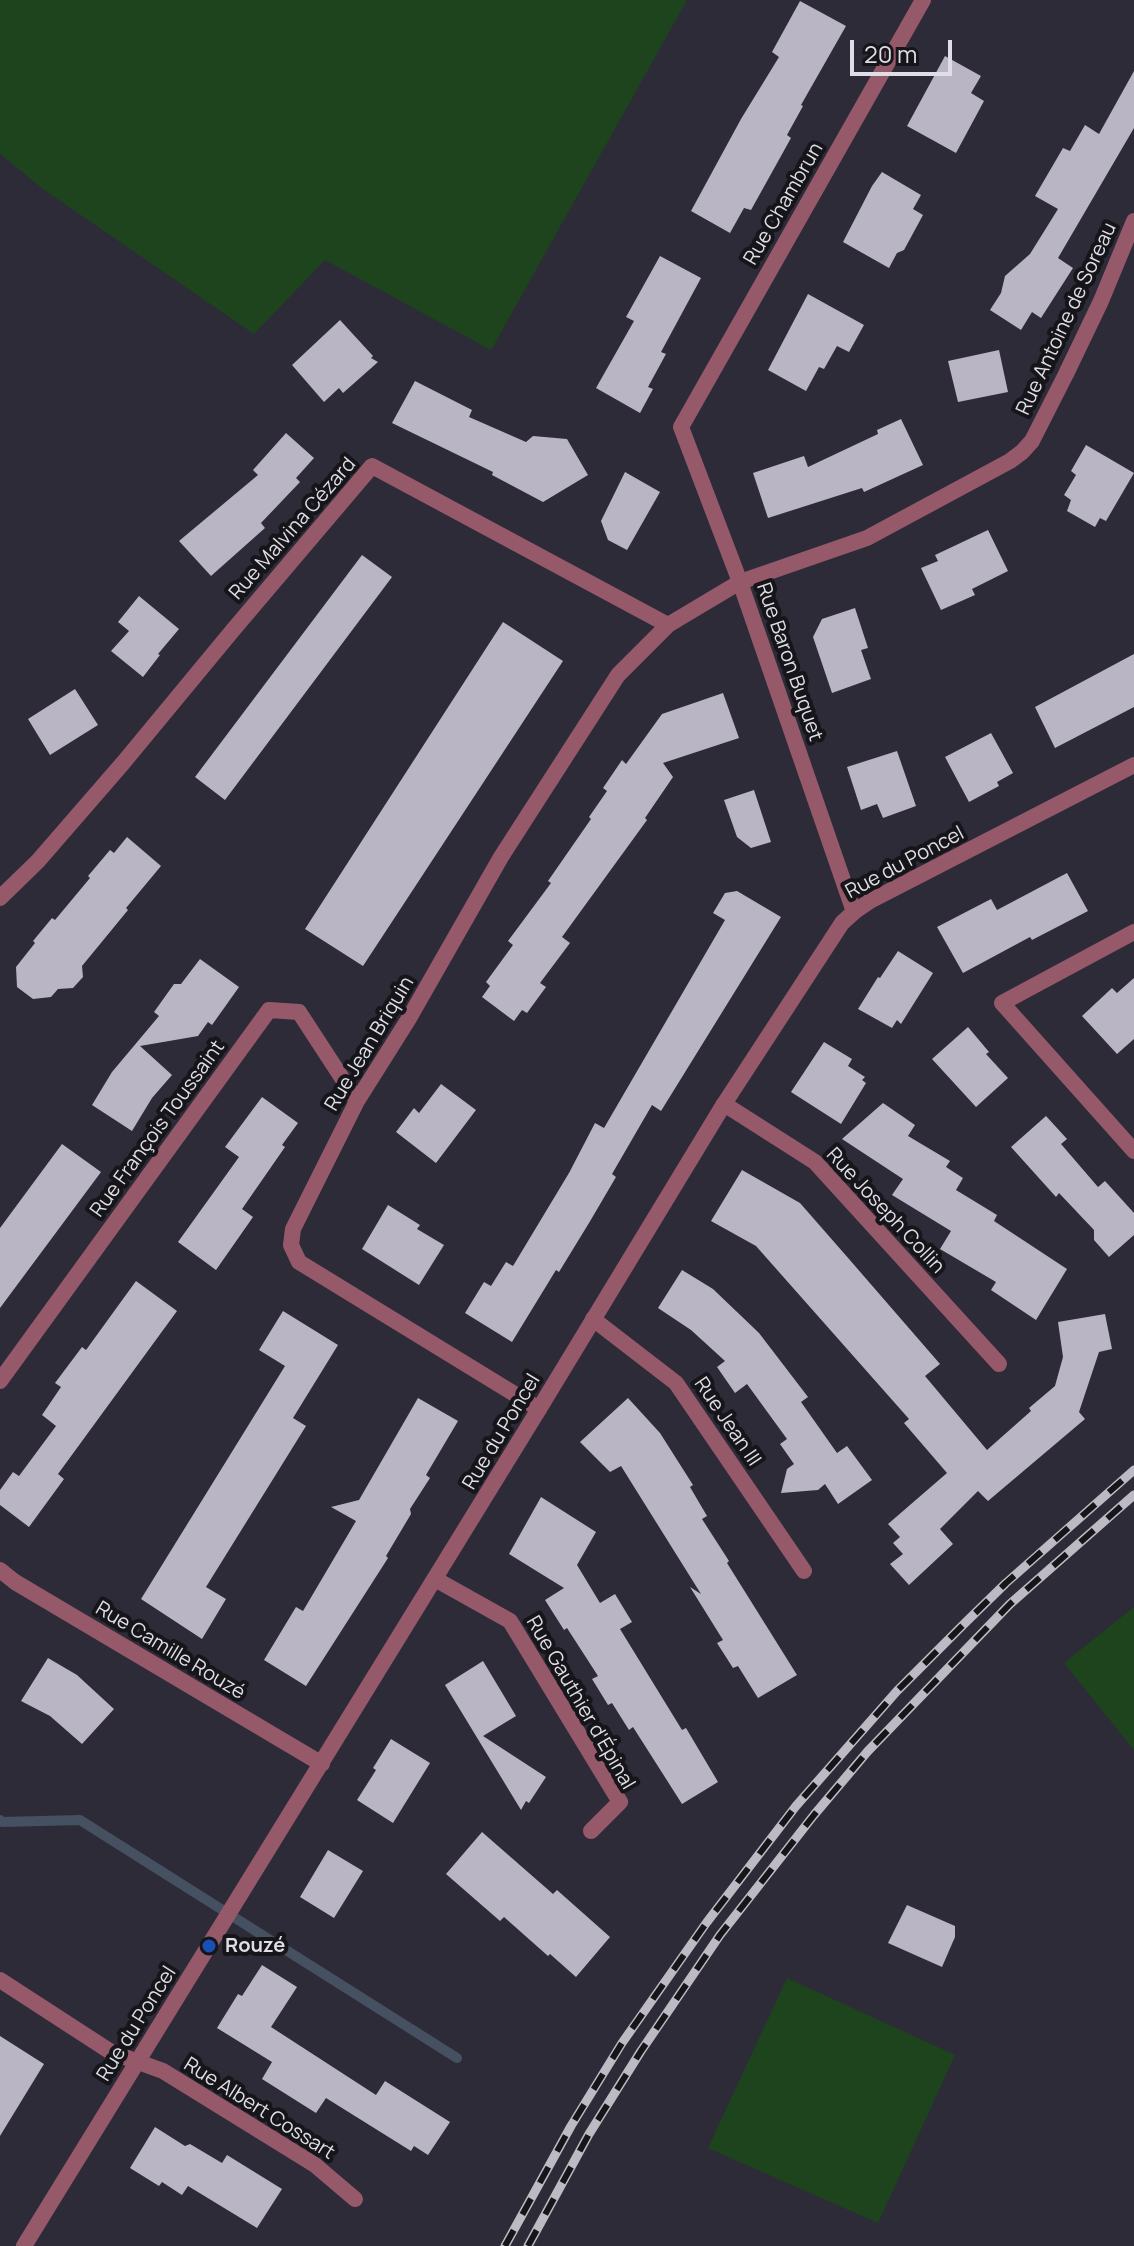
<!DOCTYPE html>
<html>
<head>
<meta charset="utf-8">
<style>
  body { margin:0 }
  #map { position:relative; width:1134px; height:2246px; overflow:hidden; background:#2e2b38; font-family:Manrope,sans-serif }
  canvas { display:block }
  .scale { position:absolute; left:850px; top:40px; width:102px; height:36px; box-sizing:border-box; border:4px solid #dfdde5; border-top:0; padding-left:10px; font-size:24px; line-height:28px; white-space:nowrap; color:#dfdde5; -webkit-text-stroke:6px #16151a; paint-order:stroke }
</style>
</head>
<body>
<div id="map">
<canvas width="1134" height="2246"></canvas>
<div class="scale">20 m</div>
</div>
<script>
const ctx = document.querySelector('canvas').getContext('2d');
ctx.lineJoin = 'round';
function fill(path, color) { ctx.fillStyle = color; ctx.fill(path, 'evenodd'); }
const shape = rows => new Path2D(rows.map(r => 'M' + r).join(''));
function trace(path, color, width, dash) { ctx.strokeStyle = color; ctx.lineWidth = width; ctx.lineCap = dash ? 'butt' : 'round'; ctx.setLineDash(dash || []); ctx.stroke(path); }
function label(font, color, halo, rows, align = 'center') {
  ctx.font = font + ' Manrope,sans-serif'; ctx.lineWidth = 8; ctx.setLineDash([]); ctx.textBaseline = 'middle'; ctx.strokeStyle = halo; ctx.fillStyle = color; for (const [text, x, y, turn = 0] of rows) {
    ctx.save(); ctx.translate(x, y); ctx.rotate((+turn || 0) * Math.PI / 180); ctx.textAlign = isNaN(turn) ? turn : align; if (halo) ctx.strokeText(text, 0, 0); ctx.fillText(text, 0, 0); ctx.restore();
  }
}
fill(shape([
  [0,0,687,0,491,350,325,260,254,334,43,189,0,154],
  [1134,1607,1134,1750,1064,1663],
  [787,1978,955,2055,878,2223,708,2148]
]), '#1d441d');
trace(shape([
  [0,1820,2,1822,80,1820,457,2058]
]), '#455061', 10);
fill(shape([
  [800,1,846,26,801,105,803,106,787,135,791,138,751,210,744,208,730,233,691,211,741,119,779,57,772,52],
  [945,56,981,76,971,93,984,101,956,153,907,126],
  [1134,71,1134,128,1058,258,1073,268,1041,318,1032,312,1021,330,990,310,1001,293,1005,276,1030,254,1058,209,1035,196,1063,148,1070,151,1085,125,1099,134],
  [882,172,921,195,913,209,923,215,904,250,897,253,889,268,843,242,872,186],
  [660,256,701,278,661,352,666,354,648,387,653,389,640,413,596,388,634,321,626,317],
  [808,294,864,325,849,352,837,346,824,369,819,367,806,391,768,370],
  [340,320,373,356,371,358,378,362,343,393,339,388,324,402,292,365],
  [999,350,1008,392,958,402,948,361],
  [415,381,472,410,469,417,526,442,533,436,567,439,588,475,543,502,492,475,493,472,392,423],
  [901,419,923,465,864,492,862,488,768,518,753,473,804,456,808,467,878,434,877,430],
  [286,433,314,458,296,478,300,482,261,523,265,528,211,576,179,541,258,475,253,470],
  [1086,445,1134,473,1106,521,1100,518,1095,527,1067,511,1071,500,1064,495,1076,475,1071,471],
  [625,472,660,492,627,550,608,540,601,521],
  [988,530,1008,571,972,589,975,595,941,610,921,568,938,561,935,555],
  [362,555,392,577,225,800,195,777],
  [139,596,179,629,158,654,160,655,143,677,111,651,129,631,118,622],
  [855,608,868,648,861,650,871,679,832,693,813,637,822,619],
  [503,622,563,661,363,966,305,929],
  [1134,654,1134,707,1055,748,1035,707],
  [75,689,98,725,50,755,28,719],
  [723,693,739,738,663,763,673,777,645,818,647,820,562,937,570,943,540,983,546,987,527,1013,522,1010,514,1021,482,997,490,986,486,982,513,945,508,941,551,883,548,881,591,819,589,817,607,791,603,788,622,760,626,764,662,714],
  [991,733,1013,773,997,782,999,786,969,802,945,757],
  [897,751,916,806,883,818,877,804,861,810,847,767],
  [754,790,771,842,751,848,737,837,724,800],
  [127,837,161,866,126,908,128,910,82,966,83,977,73,988,58,989,51,997,33,999,17,987,16,967,35,943,33,941,52,918,55,920,90,878,88,876,110,850,114,853],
  [1067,873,1088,911,1032,940,1030,937,963,973,937,927,991,899,997,910],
  [737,891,781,917,661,1111,652,1105,612,1174,616,1177,589,1223,559,1272,556,1270,512,1342,465,1313,484,1282,491,1286,506,1262,513,1266,569,1173,595,1123,604,1128,725,920,713,913,725,893],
  [898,951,933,973,901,1024,897,1020,892,1028,858,1009,878,977,880,978],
  [200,959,239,987,212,1025,208,1022,198,1036,140,1046,172,1075,152,1098,132,1131,92,1105,112,1072,159,1016,154,1012,174,984,181,984],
  [1134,978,1134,1039,1117,1054,1082,1016,1112,988,1117,993],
  [968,1027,989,1052,986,1054,1008,1078,976,1107,932,1059],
  [824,1042,852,1059,848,1066,865,1077,862,1080,866,1083,841,1124,791,1092],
  [441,1084,476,1110,436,1163,396,1132,414,1108,419,1113],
  [262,1097,298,1123,282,1145,285,1147,242,1209,253,1217,216,1270,178,1242,239,1157,225,1147],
  [883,1103,915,1125,908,1136,950,1161,946,1167,963,1178,956,1190,997,1215,994,1221,1067,1269,1036,1320,991,1290,996,1282,940,1249,951,1231,892,1195,903,1179,842,1139],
  [1046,1116,1067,1139,1061,1144,1098,1187,1105,1181,1134,1213,1134,1235,1109,1257,1094,1240,1094,1230,1059,1193,1056,1197,1011,1147],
  [62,1144,101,1172,0,1308,0,1228],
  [742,1170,800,1203,849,1259,940,1364,925,1376,987,1450,1031,1411,1029,1408,1055,1386,1063,1357,1058,1322,1105,1314,1112,1349,1099,1352,1079,1412,1085,1419,988,1501,978,1491,940,1529,953,1544,909,1585,890,1564,903,1554,893,1543,900,1537,888,1524,947,1473,904,1423,909,1419,756,1246,711,1221],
  [388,1205,420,1225,417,1229,444,1245,419,1285,362,1249],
  [682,1270,713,1289,759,1333,808,1397,801,1402,837,1453,847,1446,872,1480,838,1504,825,1484,818,1490,781,1493,787,1469,794,1464,780,1444,787,1439,747,1384,735,1393,717,1367,725,1361,691,1330,658,1308],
  [136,1281,177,1311,58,1474,64,1479,29,1527,0,1505,0,1490,13,1472,19,1476,56,1426,42,1415,61,1387,55,1383,82,1347,86,1350],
  [283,1311,338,1345,293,1418,306,1426,206,1587,226,1599,202,1639,141,1599,285,1366,259,1350],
  [418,1398,458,1421,426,1475,430,1478,410,1509,411,1514,386,1556,388,1558,306,1686,264,1660,296,1607,303,1611,356,1521,331,1507,359,1500],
  [628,1398,660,1433,693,1485,690,1487,707,1516,702,1519,729,1561,727,1563,797,1675,758,1698,738,1666,733,1668,717,1643,723,1640,690,1587,701,1594,621,1466,610,1472,580,1442],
  [541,1497,596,1532,577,1565,600,1603,615,1594,632,1622,620,1629,682,1730,686,1728,718,1782,682,1804,633,1727,629,1730,612,1703,608,1705,592,1679,598,1676,567,1628,564,1630,545,1600,564,1588,509,1554],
  [48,1658,77,1675,114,1709,82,1744,50,1716,21,1701],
  [483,1661,516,1716,483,1736,546,1777,529,1803,526,1801,521,1810,445,1685],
  [391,1739,430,1763,393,1823,357,1800,376,1770,373,1768],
  [482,1832,553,1894,557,1890,610,1937,576,1977,550,1954,548,1956,504,1917,500,1921,446,1874],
  [328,1850,363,1871,334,1918,300,1897],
  [907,1905,955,1926,955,1937,942,1967,888,1943],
  [262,1965,297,1987,271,2027,376,2095,385,2081,450,2122,428,2155,414,2146,411,2151,326,2098,316,2113,262,2079,272,2062,217,2028,238,1994,242,1996],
  [0,2036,44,2064,0,2136],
  [155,2127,185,2146,190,2144,222,2163,227,2155,282,2189,257,2228,188,2186,182,2195,162,2182,159,2186,130,2168]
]), '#b9b5c5');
trace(shape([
  [0,898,38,861,123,763,233,630,372,466,668,625,740,582,867,538,1010,461,1022,452,1032,441,1066,374,1101,301,1134,221],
  [854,912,740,582,681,427,923,0],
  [1134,932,1002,1003,1134,1151],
  [724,1104,815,1162,999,1364],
  [593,1319,676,1383,804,1571],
  [0,1381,269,1010,299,1012,357,1101],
  [539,1409,299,1262,291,1245,293,1229,357,1101,408,1020,501,857,618,675,668,625],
  [0,1570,15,1582,322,1764],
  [435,1579,510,1621,620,1802,591,1831],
  [0,1980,111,2052,163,2071,315,2165,355,2199]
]), '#95596a', 16);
trace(shape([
  [24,2246,539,1409,724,1104,842,923,854,912,870,901,1134,765]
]), '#95596a', 16);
const rail = shape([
  [505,2246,571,2126,622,2043,707,1922,796,1806,897,1691,966,1622,1006,1583,1134,1470],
  [528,2246,589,2134,641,2051,720,1935,814,1815,868,1751,1010,1604,1134,1495]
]);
trace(rail, '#bdbac3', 9);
trace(rail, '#16151a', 6, [18]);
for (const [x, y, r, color] of [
  [209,1946,8,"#1a4fb4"]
]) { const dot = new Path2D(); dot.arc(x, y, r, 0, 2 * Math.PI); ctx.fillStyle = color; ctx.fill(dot); trace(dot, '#16151a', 3); }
label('20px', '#dfdde5', '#16151a', [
  ["Rue Chambrun",784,204,-60],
  ["Rue Antoine de Soreau",1067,319,-65],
  ["Rue Malvina Cézard",293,529,-49],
  ["Rue Baron Buquet",789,662,71],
  ["Rue du Poncel",905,863,-28],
  ["Rue Jean Briquin",370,1044,-59],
  ["Rue François Toussaint",158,1129,-54],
  ["Rue Joseph Collin",885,1211,47],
  ["Rue Jean III",727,1422,56],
  ["Rue du Poncel",502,1432,-59],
  ["Rue Camille Rouzé",170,1651,31],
  ["Rue Gauthier d'Épinal",580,1703,60],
  ["Rue du Poncel",137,2024,-58],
  ["Rue Albert Cossart",259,2109,32]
]);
label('bold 20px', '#dfdde5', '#16151a', [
  ["Rouzé",225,1946]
], 'left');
</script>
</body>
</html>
